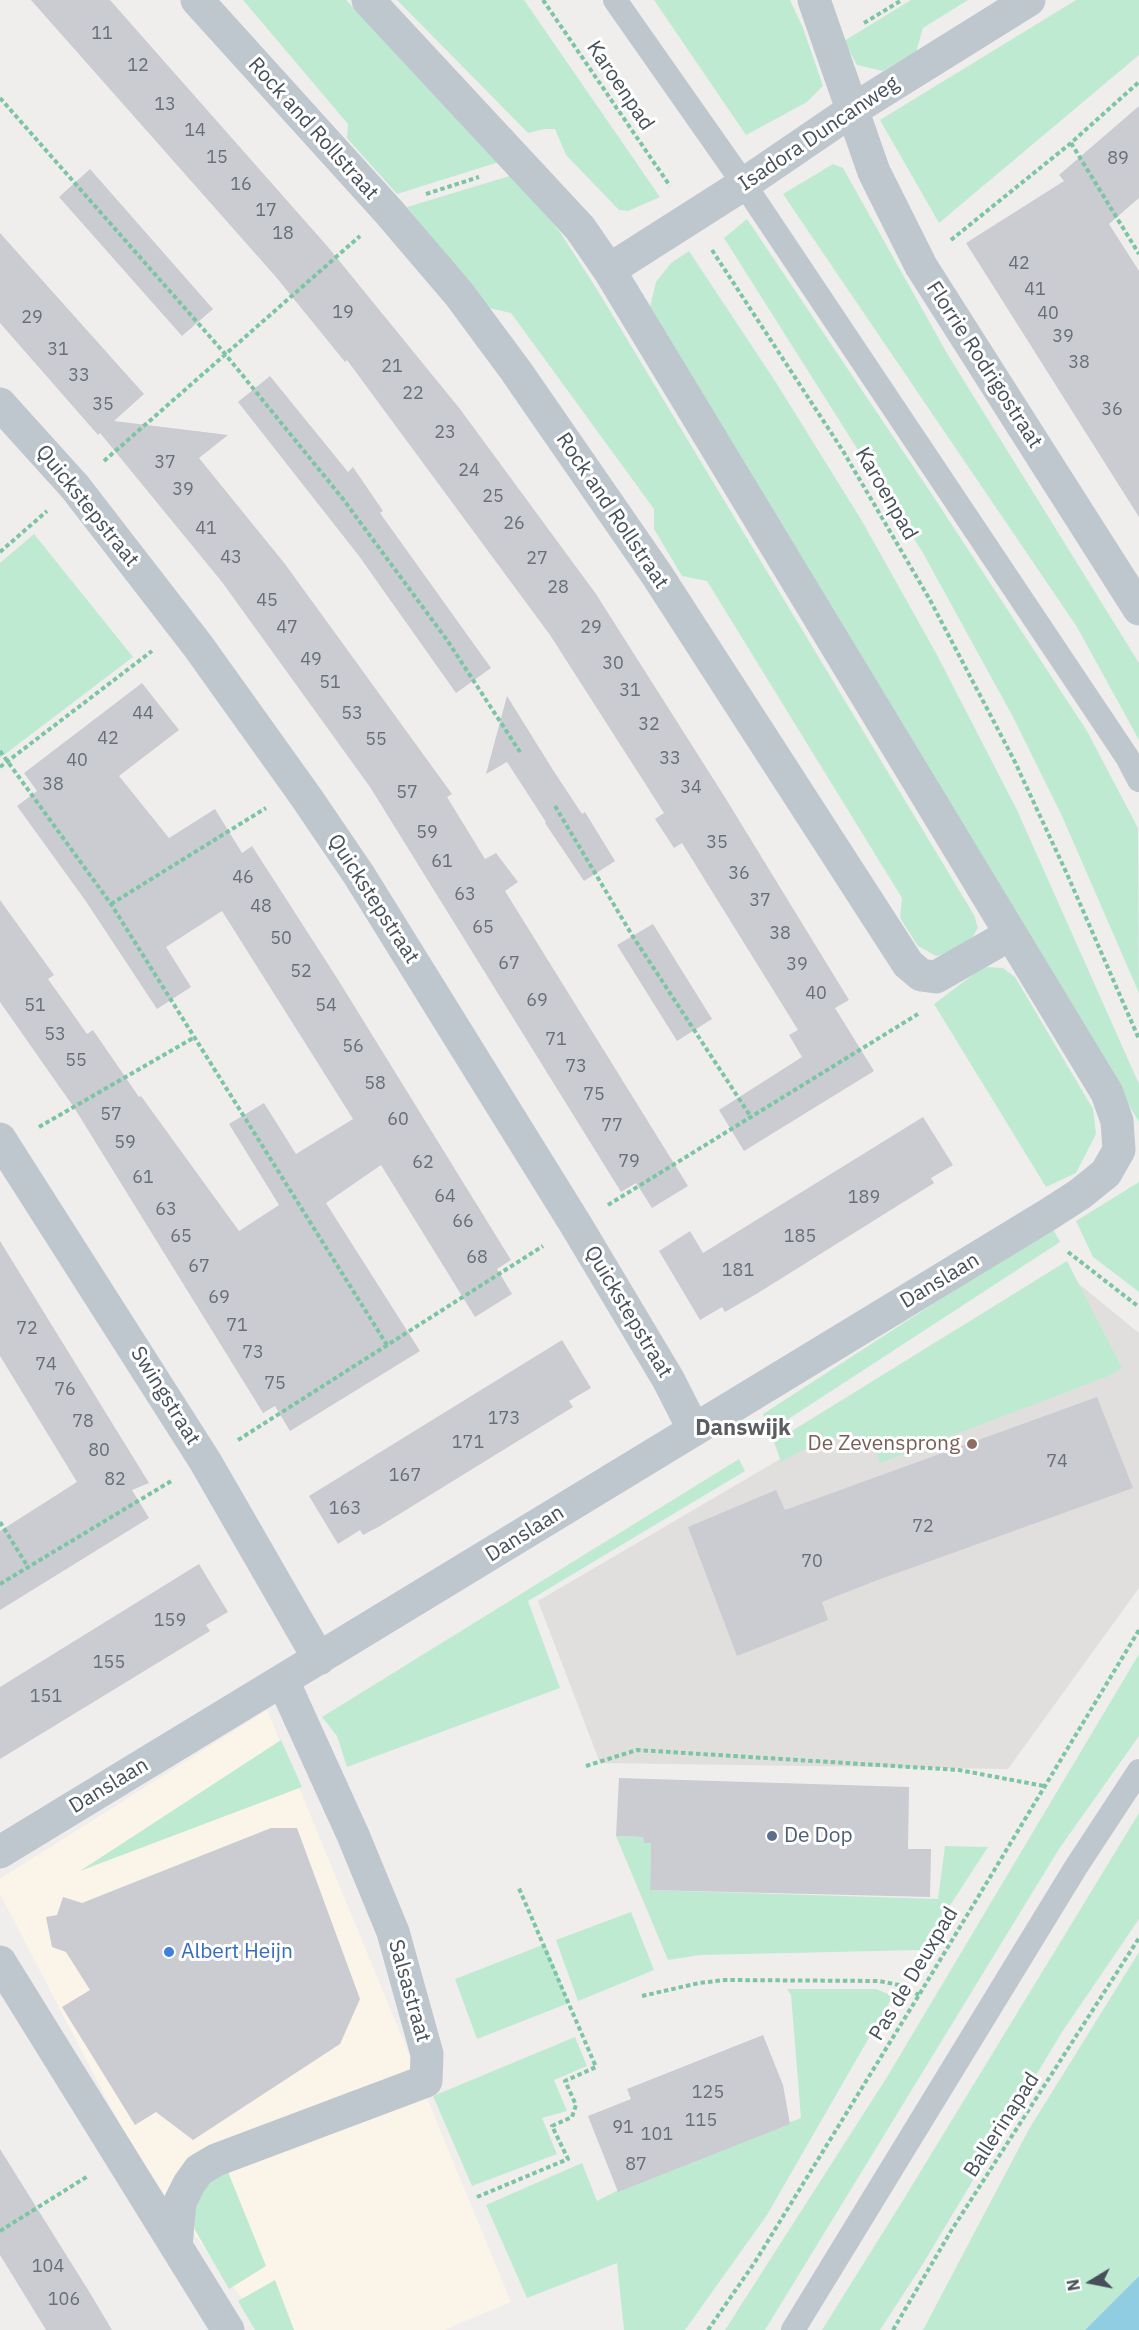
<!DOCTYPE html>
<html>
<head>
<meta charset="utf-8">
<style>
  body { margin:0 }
  #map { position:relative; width:1139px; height:2330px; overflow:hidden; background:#f0eded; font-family:"IBM Plex Sans",sans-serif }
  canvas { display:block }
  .north { position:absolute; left:1061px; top:2252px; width:60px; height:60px; -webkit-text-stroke:4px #fff; paint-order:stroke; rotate:260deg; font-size:16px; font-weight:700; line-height:24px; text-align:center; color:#475059 }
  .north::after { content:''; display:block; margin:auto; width:21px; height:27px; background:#475059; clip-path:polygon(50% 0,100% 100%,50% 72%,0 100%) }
</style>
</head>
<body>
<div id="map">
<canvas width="1139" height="2330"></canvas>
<div class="north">N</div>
</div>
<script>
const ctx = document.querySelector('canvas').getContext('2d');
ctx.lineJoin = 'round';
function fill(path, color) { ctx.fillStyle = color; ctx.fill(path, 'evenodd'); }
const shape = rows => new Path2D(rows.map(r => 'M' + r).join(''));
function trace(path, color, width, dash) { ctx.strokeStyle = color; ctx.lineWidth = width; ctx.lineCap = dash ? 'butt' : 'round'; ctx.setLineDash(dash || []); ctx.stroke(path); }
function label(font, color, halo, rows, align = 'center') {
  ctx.font = font + ' "IBM Plex Sans",sans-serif'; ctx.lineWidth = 6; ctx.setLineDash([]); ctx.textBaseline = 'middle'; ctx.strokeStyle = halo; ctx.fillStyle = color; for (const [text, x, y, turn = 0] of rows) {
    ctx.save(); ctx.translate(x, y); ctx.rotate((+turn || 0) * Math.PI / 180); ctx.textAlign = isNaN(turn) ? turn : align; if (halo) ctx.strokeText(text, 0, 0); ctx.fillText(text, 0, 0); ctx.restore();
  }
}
fill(shape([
  [267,1710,511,2302,444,2330,266,2330,139,2161,0,1894,0,1879]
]), '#faf5e8');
fill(shape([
  [1079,1284,1139,1333,1139,1588,1008,1769,600,1763,538,1601]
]), '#e1dfde');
fill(shape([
  [243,0,346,0,481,138,499,162,397,194,347,138,348,124],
  [397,0,524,0,660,197,628,211,619,210,566,155,555,129,544,129,528,133],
  [654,0,790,0,803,28,823,86,807,102,746,135],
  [911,0,968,0,923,28,916,52,883,71,857,65,844,41],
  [1076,0,1139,0,1139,55,939,223,880,120],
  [833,164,843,168,948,355,1139,663,1139,740,1077,627,783,194],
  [513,175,560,232,598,291,974,915,978,928,970,941,955,953,936,956,918,946,900,918,902,898,707,581,682,576,654,529,654,509,511,313,489,308,407,207],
  [747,219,933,496,1087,731,1138,828,1139,993,1062,816,1013,717,923,553,724,238],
  [689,251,777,384,862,521,936,653,1017,810,1139,1084,1139,1122,650,307,656,282,671,263],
  [34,534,133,657,0,758,0,563],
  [987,967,1003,968,1015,977,1093,1109,1096,1134,1076,1173,1046,1187,934,1004,974,974],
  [1139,1182,1139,1292,1093,1257,1076,1221],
  [1052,1227,1060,1242,770,1431,763,1414],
  [1067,1261,1122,1368,1106,1377,880,1463,873,1446,859,1438,824,1438,781,1462,774,1442],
  [739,1459,745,1471,528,1601,560,1688,347,1767,337,1736,322,1717],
  [1139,1654,1139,1736,1059,1849,765,2330,725,2330,887,2077],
  [281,1740,302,1787,80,1871],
  [1139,1813,1139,1919,1062,2032,921,2267,880,2330,822,2330,905,2197],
  [616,1836,643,1837,644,1843,651,1843,650,1890,938,1899,945,1846,988,1847,921,1950,700,1955,668,1960],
  [631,1912,654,1970,578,2001,556,1940],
  [545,1944,569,2003,477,2039,455,1979],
  [1139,1952,1139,2276,1085,2330,923,2330,1029,2129],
  [787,1989,876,1989,893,1996,767,2215,685,2330,624,2330,617,2263,527,2298,486,2205,582,2163,597,2201,630,2184,801,2118,791,1995],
  [575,2037,587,2066,554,2080,567,2111,542,2118,557,2154,472,2186,433,2096],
  [228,2172,266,2266,229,2289,195,2230,190,2202,199,2188],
  [275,2280,294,2330,255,2330,238,2301]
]), '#bfead2');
fill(shape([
  [1139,2276,1139,2330,1085,2330]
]), '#91cde2');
fill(shape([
  [31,0,110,0,328,247,460,409,596,594,726,799,849,1000,835,1008,874,1071,744,1151,719,1110,802,1057,789,1035,798,1030,682,843,674,848,655,819,664,813,550,635,347,360,345,362,276,277],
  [1139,106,1139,198,1109,224,1139,271,1139,517,966,243,1064,181,1059,175],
  [90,169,213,309,182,336,59,197],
  [0,233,144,394,114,421,228,435,199,458,285,564,452,794,447,797,485,859,496,853,518,882,505,891,688,1186,652,1208,636,1183,621,1192,370,787,222,582,100,433,98,435,0,323],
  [270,376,348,472,353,467,383,511,380,513,491,668,456,693,359,556,238,402],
  [142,683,179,730,119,776,169,838,215,809,242,853,252,846,337,978,511,1260,497,1269,512,1294,475,1317,381,1165,326,1203,420,1351,290,1431,275,1406,263,1413,75,1109,0,1002,0,900,54,975,48,979,68,1007,87,1034,93,1030,139,1097,141,1096,239,1231,279,1205,229,1124,264,1103,296,1154,353,1119,222,911,166,947,191,987,157,1009,85,900,17,806,37,791,24,773],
  [507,696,553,770,582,814,585,812,615,861,584,881,545,823,546,822,507,762,486,774],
  [653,924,712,1019,677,1041,617,945],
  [923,1117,953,1165,931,1178,934,1183,758,1293,725,1312,722,1307,700,1320,659,1251,690,1231,703,1253],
  [0,1241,149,1483,132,1490,149,1518,0,1610,0,1531,77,1482,0,1356],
  [562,1340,591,1388,569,1401,573,1407,380,1526,363,1535,360,1530,338,1544,309,1496],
  [1097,1397,1133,1488,875,1581,822,1602,828,1620,737,1656,688,1527,776,1490,785,1510],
  [199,1564,228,1612,206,1625,210,1631,0,1759,0,1687],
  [619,1778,909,1787,908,1849,931,1849,930,1897,650,1890,651,1843,644,1843,643,1837,616,1836],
  [271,1828,297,1828,360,1999,340,2044,193,2140,156,2112,135,2125,62,2007,90,1990,66,1952,52,1947,46,1917,57,1915,63,1897,82,1903],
  [763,2035,783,2085,790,2124,618,2192,588,2116,631,2099,627,2089],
  [0,2149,90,2293,112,2330,46,2330,0,2255]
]), '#caccd2');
trace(shape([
  [543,0,670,186],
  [864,23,902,0],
  [0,98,226,355,343,499,447,640,520,752],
  [1071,143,1139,254],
  [426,194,479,177],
  [951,240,1071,143,1139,82],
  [712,250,843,451,930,600,1014,760,1067,874,1139,1039],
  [104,461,360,236],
  [0,552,47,511],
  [0,751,111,904,387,1345],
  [0,767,152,651],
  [555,806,632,935,751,1117],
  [111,904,266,808],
  [39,1127,195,1037],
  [608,1205,918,1014],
  [1068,1252,1139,1307],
  [238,1440,543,1246],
  [0,1522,28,1567],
  [0,1584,173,1480],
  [586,1766,637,1750,959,1770,1044,1786],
  [642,1996,699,1983,725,1980,879,1981,899,1985,919,1995],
  [477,2197,568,2159,552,2126,572,2117,576,2105,565,2081,596,2067,518,1886],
  [0,2231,88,2176],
  [708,2330,755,2262,919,1995,1139,1630],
  [893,2330,951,2231,1139,1938]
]), '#7bc4a4', 4, [4.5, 3]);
trace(shape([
  [615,0,744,184,1127,757,1139,780],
  [793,2330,1076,1867,1139,1771]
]), '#bfc7ce', 24);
trace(shape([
  [197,0,389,212,459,294,516,371,657,575,908,964,921,975,936,977,1011,934],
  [814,0,874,172,921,266,1139,609],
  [609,270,744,184,854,109,1029,0],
  [0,404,75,487,198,646,306,797,359,875,576,1225,668,1379,694,1430],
  [0,1139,205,1461,319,1659],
  [0,1852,1049,1214,1080,1194,1106,1173,1119,1150,1117,1121,1107,1093,609,270,580,228,368,0],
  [0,1962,228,2330],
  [176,2246,180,2202,189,2184,199,2170,216,2160,426,2081,427,2054,393,1932,353,1835,283,1681]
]), '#bfc7ce', 33);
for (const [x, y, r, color] of [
  [972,1444,6,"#8d6e63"],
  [772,1836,6,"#5c6f8a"],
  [169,1952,6,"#3f7fe0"]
]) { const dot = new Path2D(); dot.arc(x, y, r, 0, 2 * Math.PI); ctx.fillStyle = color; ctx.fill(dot); trace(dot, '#fff', 2); }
label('18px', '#686f77', null, [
  ["11",102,34],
  ["12",138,66],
  ["13",165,105],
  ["14",195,131],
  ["15",217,158],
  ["89",1118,159],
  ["16",241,185],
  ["17",266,211],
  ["18",283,234],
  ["42",1019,264],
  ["41",1035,290],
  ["19",343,313],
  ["40",1048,314],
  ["29",32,318],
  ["39",1063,337],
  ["31",58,350],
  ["38",1079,363],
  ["21",392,367],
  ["33",79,376],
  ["22",413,394],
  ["35",103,405],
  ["36",1112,410],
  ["23",445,433],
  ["37",165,463],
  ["24",469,471],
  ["39",183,490],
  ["25",493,497],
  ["26",514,524],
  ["41",206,529],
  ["43",231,558],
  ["27",537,559],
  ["28",558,588],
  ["45",267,601],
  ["47",287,628],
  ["29",591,628],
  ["49",311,660],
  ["30",613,664],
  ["51",330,683],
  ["31",630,691],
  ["44",143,714],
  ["53",352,714],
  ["32",649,725],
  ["42",108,739],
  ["55",376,740],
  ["33",670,759],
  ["40",77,761],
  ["38",53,785],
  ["34",691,788],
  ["57",407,793],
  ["59",427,833],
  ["35",717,843],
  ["61",442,862],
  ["36",739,874],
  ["46",243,878],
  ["63",465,895],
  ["37",760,901],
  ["48",261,907],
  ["65",483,928],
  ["38",780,934],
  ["50",281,939],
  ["67",509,964],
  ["39",797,965],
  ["52",301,972],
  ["40",816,994],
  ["69",537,1001],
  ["51",35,1006],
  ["54",326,1006],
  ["53",55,1035],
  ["71",556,1040],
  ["56",353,1047],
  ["55",76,1061],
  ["73",576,1067],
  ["58",375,1084],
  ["75",594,1095],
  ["57",111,1115],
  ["60",398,1120],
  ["77",612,1126],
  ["59",125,1143],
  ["79",629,1162],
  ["62",423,1163],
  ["61",143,1178],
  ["64",445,1197],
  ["189",864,1198],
  ["63",166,1210],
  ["66",463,1222],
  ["65",181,1237],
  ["185",800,1237],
  ["68",477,1258],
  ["67",199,1267],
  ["181",738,1271],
  ["69",219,1298],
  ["71",237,1326],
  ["72",27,1329],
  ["73",253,1353],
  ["74",46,1365],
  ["75",275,1384],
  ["76",65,1390],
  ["173",504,1419],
  ["78",83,1422],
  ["171",468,1443],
  ["80",99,1451],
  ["74",1057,1462],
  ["167",405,1476],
  ["82",115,1480],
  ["163",345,1509],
  ["72",923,1527],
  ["70",812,1562],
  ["159",170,1621],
  ["155",109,1663],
  ["151",46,1697],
  ["125",708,2093],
  ["115",701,2121],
  ["91",623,2128],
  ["101",657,2135],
  ["87",636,2165],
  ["104",48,2267],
  ["106",64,2300]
]);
label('21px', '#475059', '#fff', [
  ["Karoenpad",620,86,56],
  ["Rock and Rollstraat",313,129,48],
  ["Isadora Duncanweg",819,134,-34],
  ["Florrie Rodrigostraat",984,365,57],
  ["Karoenpad",886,494,60],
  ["Quickstepstraat",87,506,51],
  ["Rock and Rollstraat",612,511,56],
  ["Quickstepstraat",373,899,57],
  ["Danslaan",940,1281,-31],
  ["Quickstepstraat",628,1312,59],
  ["Swingstraat",165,1396,58],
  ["Danslaan",525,1534,-32],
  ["Danslaan",109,1786,-31],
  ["Pas de Deuxpad",914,1974,-59],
  ["Salsastraat",409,1991,74],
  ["Ballerinapad",1002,2125,-57]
]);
label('21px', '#785e54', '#fff', [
  ["De Zevensprong",960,1444]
], 'right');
label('21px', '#4e5e75', '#fff', [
  ["De Dop",784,1836]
], 'left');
label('21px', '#366cbe', '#fff', [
  ["Albert Heijn",181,1952]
], 'left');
label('bold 22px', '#5b5d61', '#fff', [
  ["Danswijk",743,1429]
]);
</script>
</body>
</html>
